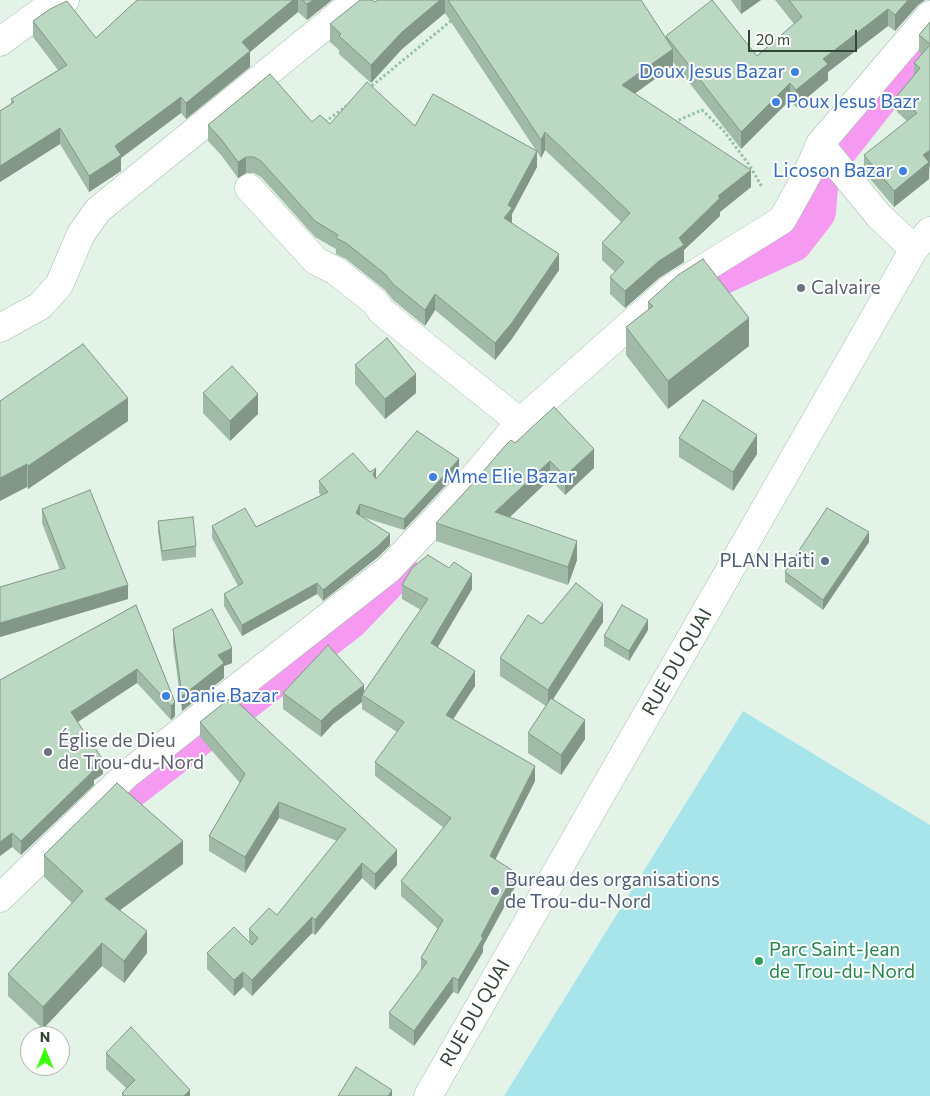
<!DOCTYPE html>
<html>
<head>
<meta charset="utf-8">
<style>
  body { margin:0 }
  #map { position:relative; width:930px; height:1096px; overflow:hidden; background:#e3f3e8; font-family:Commissioner,sans-serif }
  canvas { display:block }
  .north { position:absolute; left:20px; top:1026px; width:50px; height:50px; box-sizing:border-box; background:#fff; border:1px solid #adb5af; border-radius:50%; rotate:0deg; font-size:14px; font-weight:700; line-height:20px; text-align:center; color:#334537 }
  .north::after { content:''; display:block; margin:auto; width:18px; height:22px; background:#40ff0d; clip-path:polygon(50% 0,100% 100%,50% 72%,0 100%) }
  .scale { position:absolute; left:748px; top:30px; width:109px; height:22px; box-sizing:border-box; border:2px solid #334537; border-top:0; padding-left:6px; font-size:15px; line-height:18px; white-space:nowrap; color:#334537; -webkit-text-stroke:4px #fff; paint-order:stroke }
</style>
</head>
<body>
<div id="map">
<canvas width="930" height="1096"></canvas>
<div class="north">N</div>
<div class="scale">20 m</div>
</div>
<script>
const ctx = document.querySelector('canvas').getContext('2d');
ctx.lineJoin = 'round';
function fill(path, color) { ctx.fillStyle = color; ctx.fill(path, 'evenodd'); }
const shape = rows => new Path2D(rows.map(r => 'M' + r).join(''));
function trace(path, color, width, dash) { ctx.strokeStyle = color; ctx.lineWidth = width; ctx.lineCap = dash ? 'butt' : 'round'; ctx.setLineDash(dash || []); ctx.stroke(path); }
function label(font, color, halo, rows, align = 'center') {
  ctx.font = font + ' Commissioner,sans-serif'; ctx.lineWidth = 4; ctx.setLineDash([]); ctx.textBaseline = 'middle'; ctx.strokeStyle = halo; ctx.fillStyle = color; for (const [text, x, y, turn = 0] of rows) {
    ctx.save(); ctx.translate(x, y); ctx.rotate((+turn || 0) * Math.PI / 180); ctx.textAlign = isNaN(turn) ? turn : align; if (halo) ctx.strokeText(text, 0, 0); ctx.fillText(text, 0, 0); ctx.restore();
  }
}
fill(shape([
  [743,711,930,825,930,1096,504,1096]
]), '#a7e5eb');
trace(shape([
  [672,301,678,296,793,243,817,212,820,173,928,36],
  [90,821,349,621,399,569]
]), '#f599f1', 38);
const street = shape([
  [0,42,42,11,65,0],
  [820,144,879,216,914,249],
  [249,188,316,261,336,271,375,302,381,311,520,422],
  [0,328,40,306,59,285,81,234,98,210,357,0],
  [0,898,126,775,389,569,464,489,520,422,669,290,782,220,806,177,820,144,930,15],
  [428,1096,914,249,930,231]
]);
trace(street, '#a5bfad', 29);
trace(shape([
  [368,89,452,20],
  [325,122,350,103],
  [674,122,702,110,723,130,750,166,762,187]
]), '#95c2a2', 3, [2.5, 2.5]);
trace(street, '#fff', 28);
fill(shape([
  [137,0,332,0,307,20,298,12,250,52,250,67,186,119,181,113,121,158,121,171,89,192,60,144,0,182,0,111,11,104,11,99,58,70,33,37,33,21,96,38],
  [378,0,641,0,666,38,666,36,757,56,794,24,775,0,929,0,925,0,918,5,895,31,888,26,828,72,828,80,796,107,790,100,741,149,673,62,673,66,634,93,751,187,720,212,720,216,684,250,684,262,659,278,625,308,610,294,610,277,615,272,602,260,602,243,621,222,545,150,541,158,445,13,402,49,371,83,339,54,339,50,330,42,330,24,375,2],
  [731,0,761,0,741,14],
  [930,22,930,166,929,167,929,179,894,207,864,172,864,155,907,121,897,112,897,96,914,75,914,63,922,54,919,52,919,35],
  [312,122,330,124,415,126,537,167,512,214,512,224,559,270,511,340,495,360,435,310,425,326,393,300,385,290,346,259,336,254,336,249,315,237,261,177,254,173,246,173,238,178,221,155,208,141,208,125],
  [648,302,749,346,668,409,626,355,626,327,648,310],
  [355,365,416,393,385,419,355,384],
  [203,393,258,414,230,441,203,413],
  [0,401,128,421,28,489],
  [679,438,757,454,733,491,679,457],
  [515,443,594,468,565,495,550,479,510,517,577,560,568,585,436,541,436,523],
  [376,468,376,479,459,471,404,530,362,517,390,545,378,557,323,601,317,594,242,636,224,606,224,594,238,586,212,538,212,526,256,527,321,495,319,493,319,481,370,472],
  [42,509,128,599,0,637,0,587,60,570,42,523],
  [158,521,196,546,196,557,162,561,158,531],
  [869,542,823,610,785,582,785,572],
  [402,585,472,589,438,647,475,686,453,719,535,781,495,859,515,887,483,946,483,952,458,994,453,992,414,1046,389,1028,389,1013,421,971,421,958,438,929,401,896,401,881,444,828,375,776,375,762,397,732,362,709,362,702,333,724,321,737,283,709,283,693,364,692,421,610,402,599],
  [136,605,175,716,171,720,137,683,78,722,103,774,94,780,94,785,21,855,12,847,0,856,0,680],
  [603,622,553,699,585,739,561,775,528,753,528,733,546,706,500,676,500,658,542,624],
  [173,629,232,663,224,666,224,678,182,711,173,644],
  [648,630,629,661,604,646,604,636],
  [239,703,397,865,375,890,362,878,315,935,312,933,252,996,243,987,234,996,207,969,207,953,249,941,249,929,277,915,337,841,279,818,245,873,209,851,209,836,240,783,200,737,200,722],
  [44,855,183,864,120,910,147,953,124,983,102,966,43,1029,8,996,8,974,72,903,44,877],
  [106,1053,190,1096,122,1096,122,1093,126,1088,106,1069]
]), '#a0baa7');
fill(shape([
  [293,0,298,0,298,12,250,52,250,67,186,119,186,103,242,42],
  [313,0,332,0,307,20,307,4],
  [440,0,445,0,445,13,402,49,371,83,371,65,402,32],
  [741,0,761,0,741,14],
  [908,0,925,0,918,5,895,31,895,15],
  [888,9,888,26,828,72,828,80,796,107,796,90,823,59],
  [673,49,673,66,622,103,622,85],
  [790,83,790,100,741,149,741,132],
  [181,97,181,113,121,158,121,171,89,192,89,176,115,146],
  [60,128,60,144,0,182,0,166],
  [545,132,545,150,541,158,541,140],
  [930,150,929,179,894,207,894,191,923,155],
  [537,151,537,167,512,214,512,224,504,218,508,205],
  [246,157,246,173,238,178,238,162],
  [751,170,751,187,720,212,720,216,684,250,684,262,659,278,625,308,625,291,718,196],
  [559,254,559,270,511,340,495,360,495,343],
  [435,294,435,310,425,326,425,310],
  [749,318,749,346,668,409,668,381],
  [416,374,416,393,385,419,385,399],
  [258,394,258,414,230,441,230,421],
  [128,398,128,421,28,489,28,466],
  [757,435,757,454,733,491,733,472],
  [594,449,594,468,565,495,565,476],
  [459,459,459,471,404,530,404,519],
  [550,461,550,479,495,531,495,512],
  [27,464,27,487,0,501,0,478],
  [376,468,376,480,373,475],
  [360,504,360,516,356,513],
  [869,532,869,542,823,610,823,600],
  [390,534,390,545,378,557,323,601,323,590],
  [577,541,577,560,568,585,568,567],
  [472,574,472,589,431,658,431,643],
  [317,583,317,594,242,636,242,625],
  [128,585,128,599,0,637,0,623],
  [603,604,603,622,548,707,548,690],
  [648,620,648,630,629,661,629,651],
  [232,648,232,663,224,666,224,678,182,711,182,696,218,655],
  [137,669,137,683,71,726,71,712],
  [475,671,475,686,446,730,446,715],
  [364,685,364,696,362,695,362,702,333,724,321,737,321,721,333,709],
  [239,691,239,707,233,698],
  [175,702,175,716,171,720,171,706],
  [585,720,585,739,561,775,561,755],
  [103,760,103,774,94,780,94,785,21,855,21,841,91,768],
  [535,766,535,781,490,870,490,856],
  [279,802,279,818,245,873,245,857],
  [12,833,12,847,0,856,0,842],
  [183,841,183,864,105,921,105,899],
  [397,850,397,865,375,890,375,874],
  [362,863,362,878,315,935,315,920],
  [515,872,515,887,483,946,483,952,458,994,458,980],
  [312,917,312,933,252,996,252,980],
  [147,931,147,953,124,983,124,961],
  [102,943,102,966,43,1029,43,1007],
  [243,972,243,987,234,996,234,980],
  [453,977,453,992,414,1046,414,1031],
  [190,1090,190,1096,184,1096],
  [392,1090,392,1096,388,1096]
]), '#829788');
const building = shape([
  [137,0,293,0,242,42,250,51,186,103,181,97,115,146,121,155,89,176,60,128,0,166,0,111,14,102,11,99,67,65,33,21,50,9,67,1,96,38,137,0],
  [302,0,313,0,307,4,302,0],
  [360,0,372,0,375,2,378,0,440,0,402,32,371,65,339,36,341,34,330,24,360,0],
  [448,0,641,0,673,49,622,85,751,170,718,196,720,198,679,238,684,245,659,261,625,291,610,277,624,262,602,243,630,213,545,132,541,140,448,0],
  [712,0,757,56,802,17,789,0,908,0,895,15,888,9,823,59,828,64,796,90,790,83,741,132,666,36,712,0],
  [930,22,930,44,919,35,930,22],
  [930,45,930,150,923,155,929,162,894,191,864,155,917,113,897,96,920,68,914,63,930,45],
  [270,74,312,122,320,115,330,124,367,82,415,126,433,94,537,151,508,205,512,208,504,218,559,254,511,324,495,343,435,294,425,310,393,284,385,274,346,243,336,238,338,235,315,221,261,161,254,157,246,157,238,162,221,139,208,125,270,74],
  [703,259,749,318,668,381,626,327,653,306,648,302,678,275,703,259],
  [387,338,416,374,385,399,355,365,387,338],
  [83,344,128,398,28,466,27,464,0,478,0,401,83,344],
  [232,366,258,394,230,421,203,393,232,366],
  [703,400,757,435,733,472,679,438,703,400],
  [554,407,594,449,565,476,550,461,495,512,577,541,568,567,436,523,475,481,504,447,511,440,515,443,554,407],
  [417,431,459,459,404,519,360,504,356,513,390,534,378,546,323,590,317,583,242,625,224,594,243,583,212,526,245,508,256,527,328,492,319,481,353,453,370,472,376,468,373,475,376,479,417,431],
  [90,490,128,585,0,623,0,587,65,568,42,509,90,490],
  [827,508,869,532,823,600,785,572,827,508],
  [193,517,196,546,162,551,158,521,193,517],
  [428,555,449,568,454,562,472,574,431,643,475,671,446,715,535,766,490,856,515,872,481,936,483,938,458,980,453,977,414,1031,389,1013,427,962,421,958,443,920,401,881,451,818,375,762,404,722,362,695,428,599,402,585,412,568,428,555],
  [576,583,603,604,548,690,500,658,528,615,542,624,576,583],
  [136,605,175,702,171,706,137,669,71,712,103,760,91,768,94,770,21,841,12,833,0,842,0,680,136,605],
  [622,605,648,620,629,651,604,636,622,605],
  [212,609,232,648,218,655,224,663,182,696,173,629,212,609],
  [328,645,364,685,333,709,321,721,283,693,328,645],
  [239,691,233,698,397,850,375,874,362,863,315,920,312,917,252,980,243,972,234,980,207,953,234,927,252,945,258,938,249,929,269,908,277,915,346,829,279,802,245,857,209,836,245,774,200,722,239,691],
  [551,698,585,720,561,755,528,733,551,698],
  [117,783,183,841,105,899,147,931,124,961,102,943,43,1007,8,974,83,891,44,855,117,783],
  [131,1027,190,1090,184,1096,125,1096,122,1093,135,1080,106,1053,131,1027],
  [356,1067,392,1090,388,1096,338,1096,356,1067]
]);
fill(building, '#bad8c2');
trace(building, '#829788', 1);
for (const [x, y, r, color] of [
  [795,72,5,"#3f7fe0"],
  [776,102,5,"#3f7fe0"],
  [903,171,5,"#3f7fe0"],
  [801,288,5,"#6b7280"],
  [433,477,5,"#3f7fe0"],
  [825,561,5,"#5c6f8a"],
  [166,696,5,"#3f7fe0"],
  [48,752,5,"#6b7280"],
  [495,891,5,"#5c6f8a"],
  [759,961,5,"#2e9e5b"]
]) { const dot = new Path2D(); dot.arc(x, y, r, 0, 2 * Math.PI); ctx.fillStyle = color; ctx.fill(dot); trace(dot, '#fff', 2); }
label('19px', '#366cbe', '#fff', [
  ["Doux Jesus Bazar",785,72,"right"],
  ["Poux Jesus Bazr",786,102],
  ["Licoson Bazar",893,171,"right"],
  ["Mme Elie Bazar",443,477],
  ["Danie Bazar",176,696]
], 'left');
label('19px', '#5b616d', '#fff', [
  ["Calvaire",811,288],
  ["Église de Dieu",58,741],
  ["de Trou-du-Nord",58,763]
], 'left');
label('19px', '#4e5e75', '#fff', [
  ["PLAN Haiti",815,561],
  ["Bureau des organisations",505,880,"left"],
  ["de Trou-du-Nord",505,902,"left"]
], 'right');
label('19px', '#334537', '#fff', [
  ["RUE DU QUAI",677,662,-60],
  ["RUE DU QUAI",475,1013,-60]
]);
label('19px', '#27864d', '#fff', [
  ["Parc Saint-Jean",769,950],
  ["de Trou-du-Nord",769,972]
], 'left');
</script>
</body>
</html>
